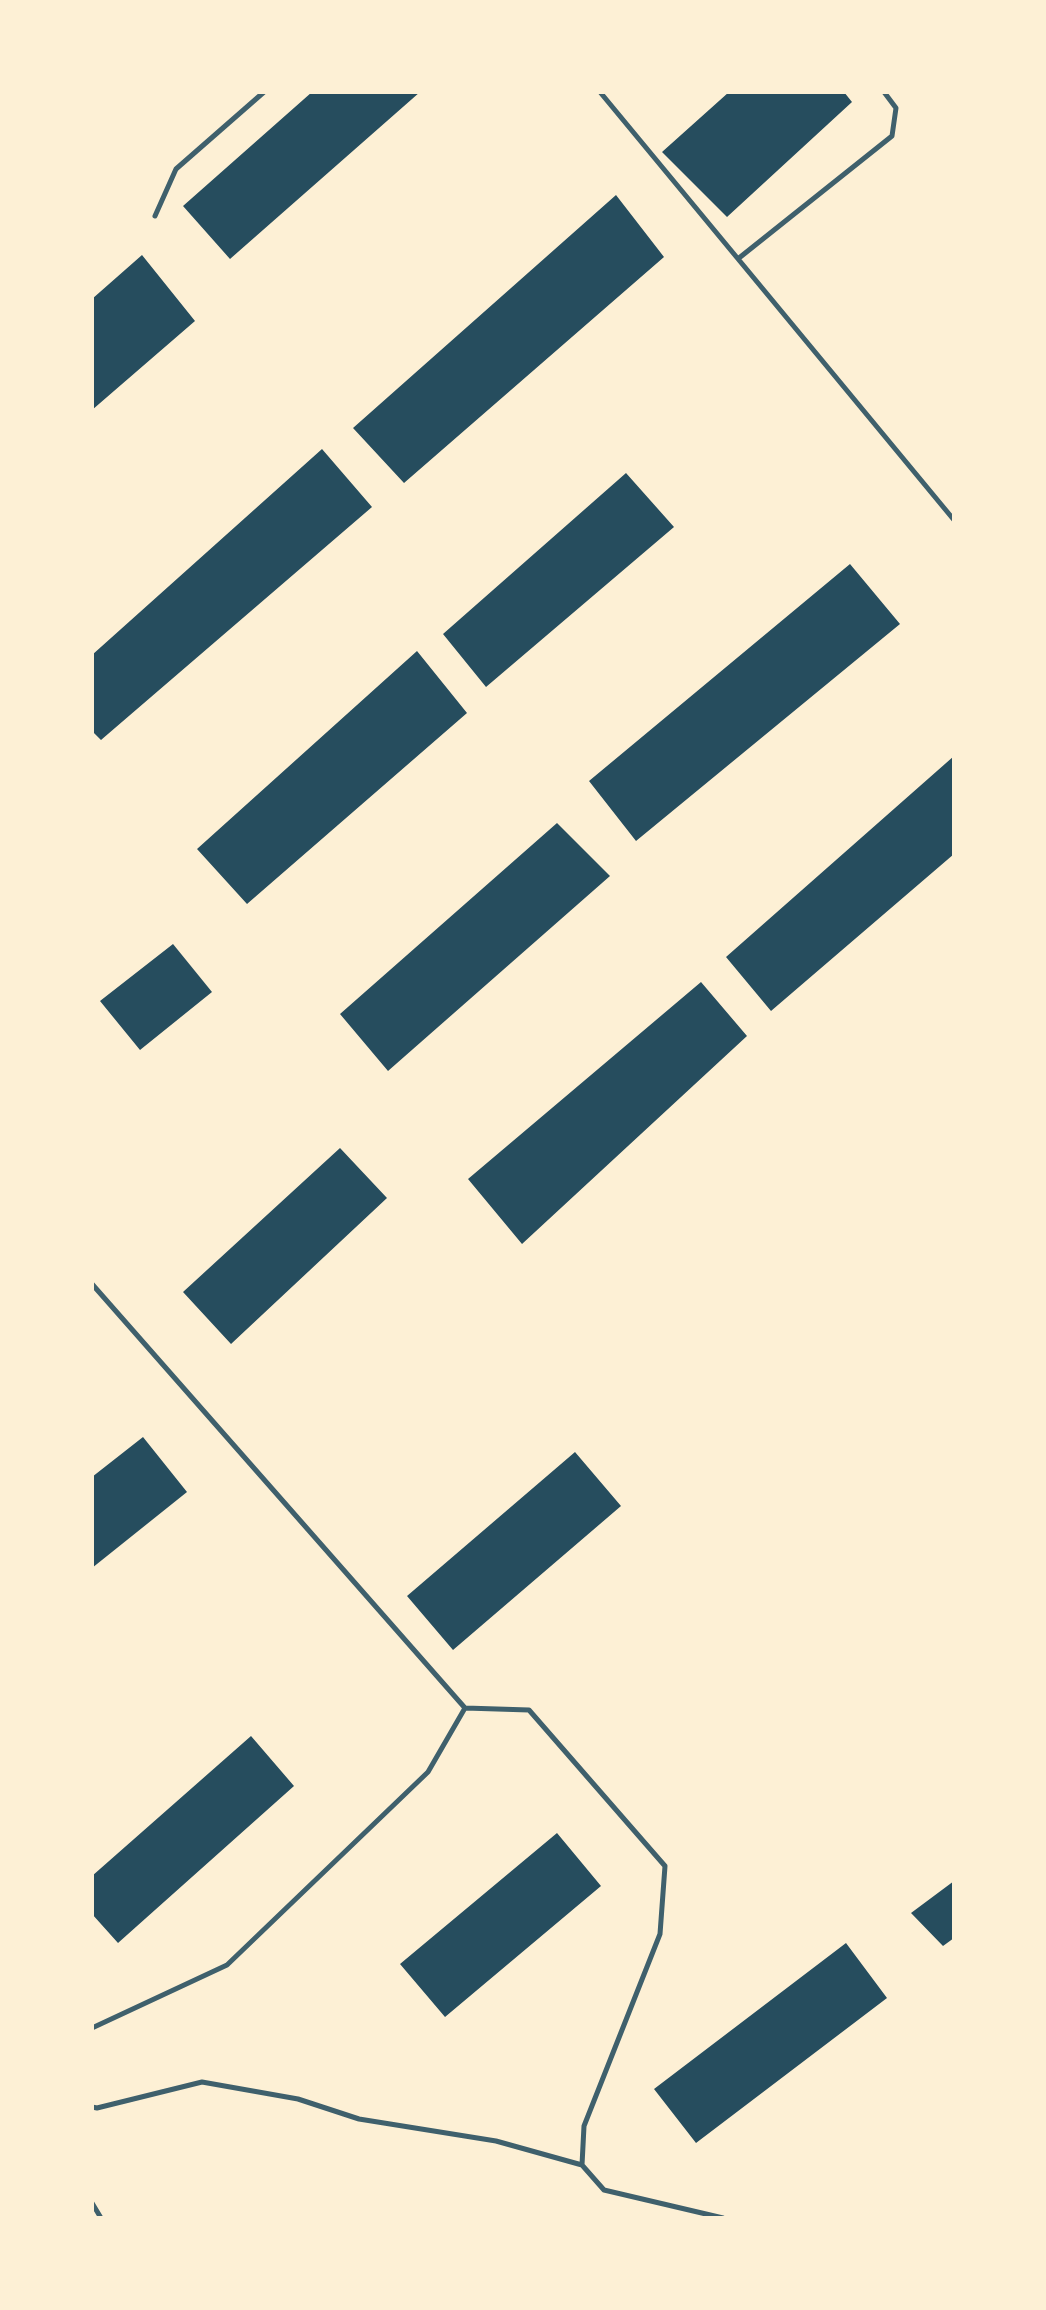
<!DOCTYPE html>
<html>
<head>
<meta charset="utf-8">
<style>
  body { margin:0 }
  #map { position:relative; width:1046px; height:2310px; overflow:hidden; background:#fdf0d5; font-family:"Source Serif 4",serif }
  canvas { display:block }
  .frame { position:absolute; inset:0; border:94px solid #fdf0d5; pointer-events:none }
</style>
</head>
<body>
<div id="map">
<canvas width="1046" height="2310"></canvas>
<div class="frame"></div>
</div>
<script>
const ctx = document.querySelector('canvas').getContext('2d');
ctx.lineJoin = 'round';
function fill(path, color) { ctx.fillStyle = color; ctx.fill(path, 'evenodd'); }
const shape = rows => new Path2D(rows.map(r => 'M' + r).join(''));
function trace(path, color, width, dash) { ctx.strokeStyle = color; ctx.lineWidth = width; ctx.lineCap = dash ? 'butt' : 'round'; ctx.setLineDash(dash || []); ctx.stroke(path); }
fill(shape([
  [312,92,420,92,230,259,183,206],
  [729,92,844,92,852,102,727,217,662,152],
  [616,195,664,257,404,483,353,428],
  [142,255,195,321,92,410,92,299],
  [322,449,372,507,101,740,92,731,92,655],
  [626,473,674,527,486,687,443,634],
  [850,564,900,624,636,841,589,781],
  [417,651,467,713,247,904,197,849],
  [954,756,954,854,771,1011,726,957],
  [557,823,610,876,388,1071,340,1014],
  [173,944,212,992,140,1050,100,1001],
  [701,982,747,1036,522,1244,468,1179],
  [340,1148,387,1198,231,1344,183,1292],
  [143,1437,187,1492,92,1568,92,1477],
  [575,1452,621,1506,453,1650,407,1596],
  [251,1736,294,1786,118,1943,92,1914,92,1876],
  [557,1833,601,1886,445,2017,400,1964],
  [954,1881,954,1938,943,1946,911,1913],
  [846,1943,887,1998,696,2143,654,2089]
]), '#264d5e');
trace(shape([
  [600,92,954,520],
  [155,216,176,169,264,92],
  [739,258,892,136,896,108,884,92],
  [92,1284,465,1708,529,1710,665,1866,660,1934,584,2126,582,2165],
  [92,2028,227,1965,428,1772,465,1708],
  [92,2107,97,2108,202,2082,298,2099,359,2119,496,2141,582,2165,604,2190,723,2218],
  [92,2203,101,2218]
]), '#3f606c', 5);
</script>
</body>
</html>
